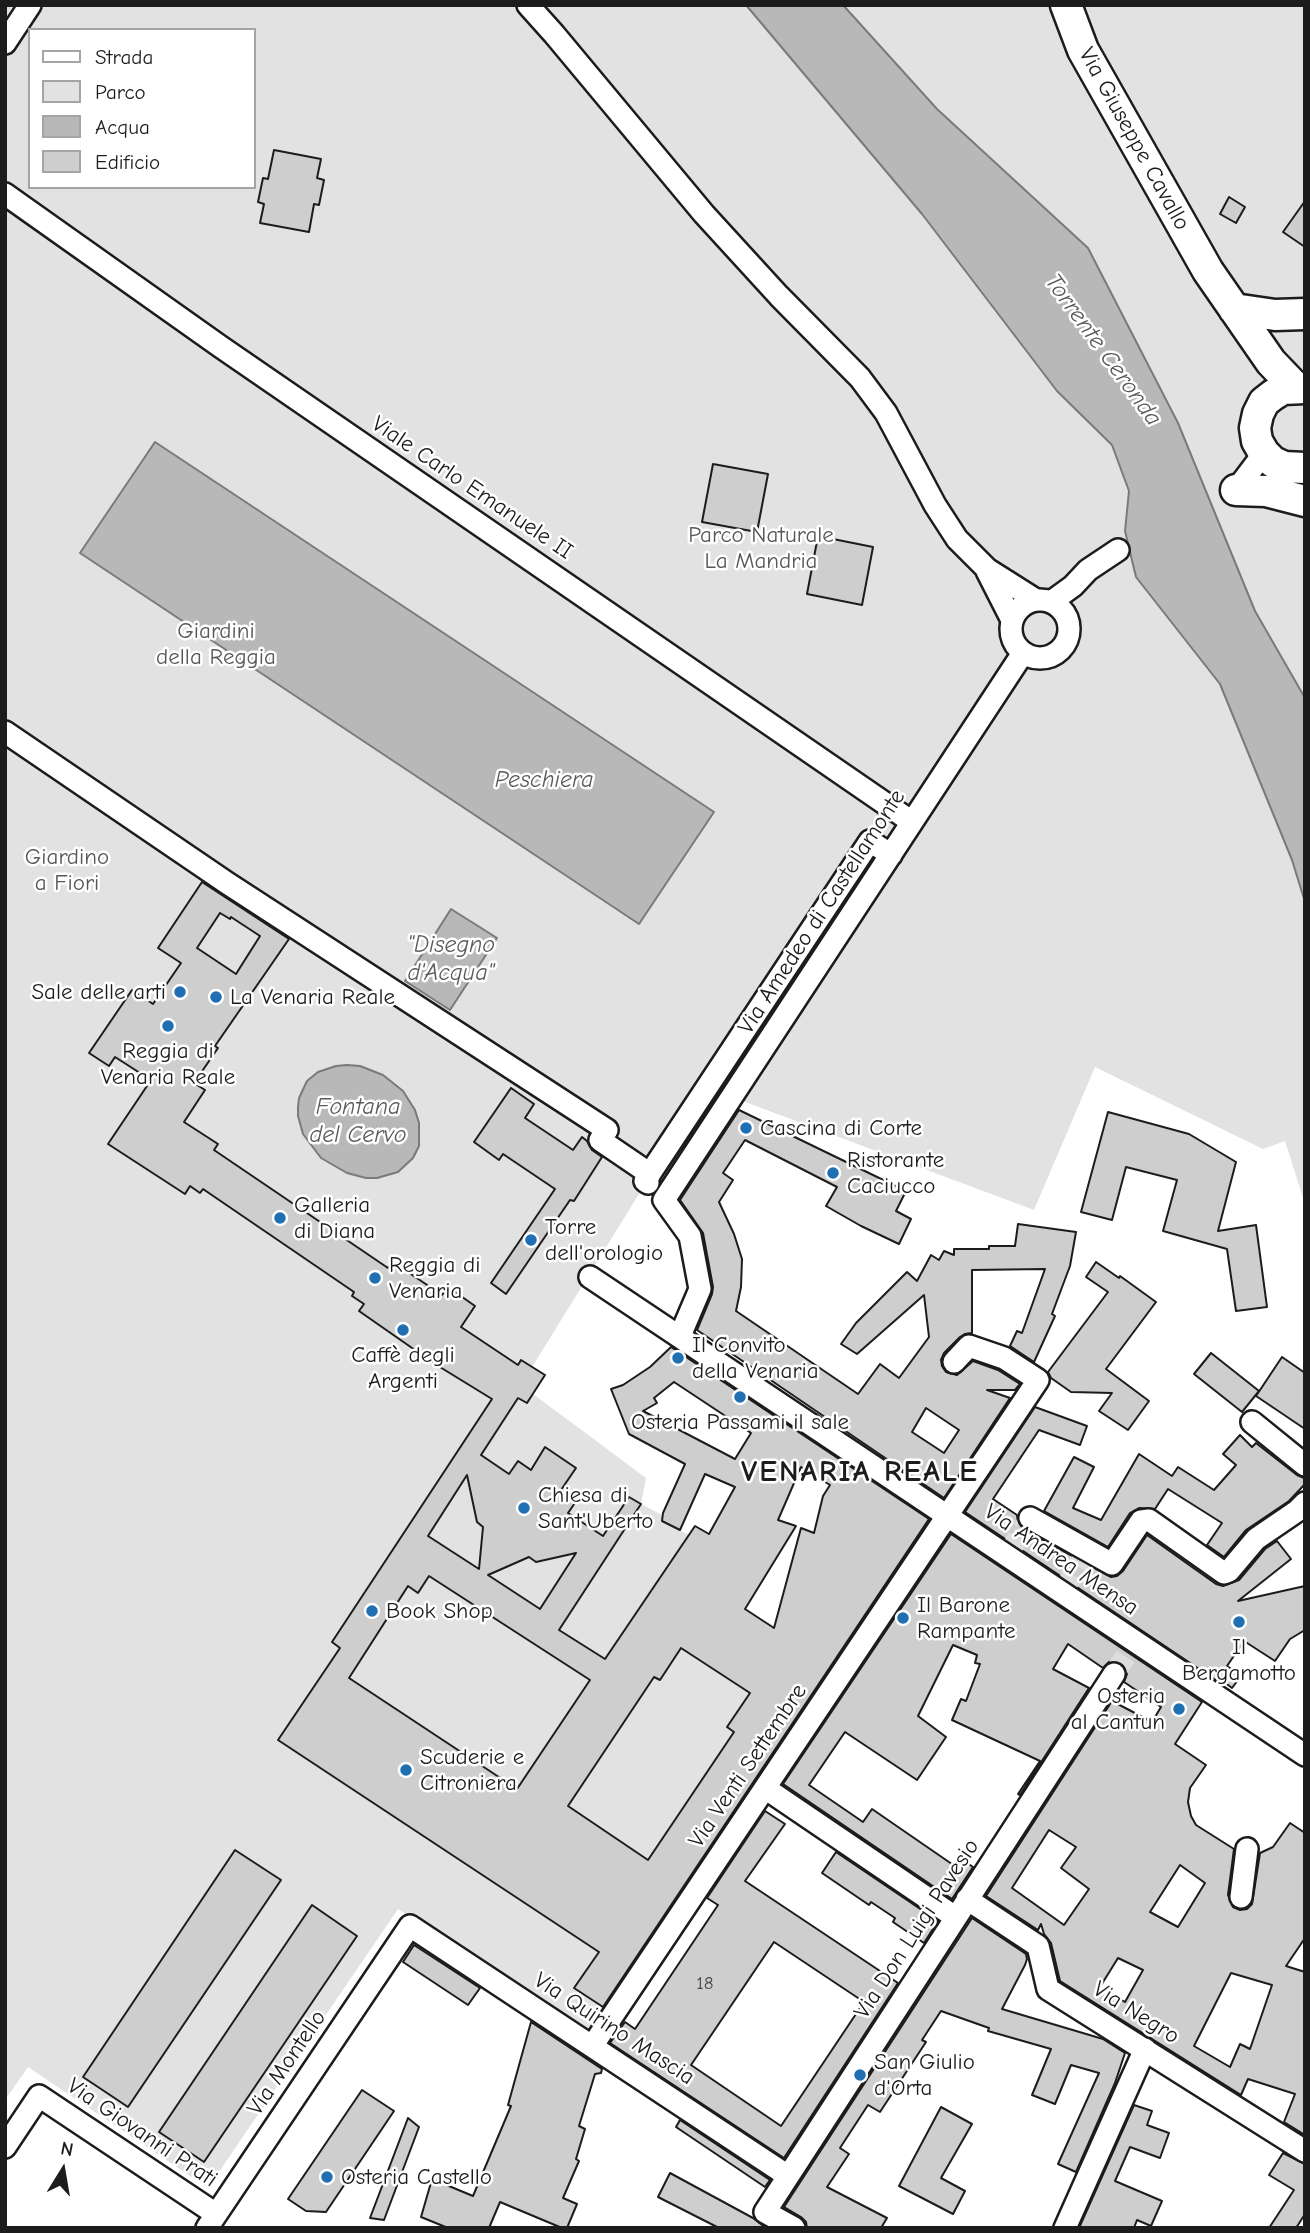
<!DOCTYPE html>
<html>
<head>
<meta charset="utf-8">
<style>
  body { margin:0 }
  #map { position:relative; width:1310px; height:2233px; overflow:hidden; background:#fff; font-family:"Comic Neue",sans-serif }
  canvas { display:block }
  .frame { position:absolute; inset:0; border:7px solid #1c1c1c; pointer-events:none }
  .legend { position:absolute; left:28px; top:28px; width:228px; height:161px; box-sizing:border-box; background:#fff; border:2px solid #a4a4a4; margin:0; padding:9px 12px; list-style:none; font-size:21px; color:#1c1c1c }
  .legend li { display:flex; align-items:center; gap:14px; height:35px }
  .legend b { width:35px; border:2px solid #a4a4a4 }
  .north { position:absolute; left:28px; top:2135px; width:70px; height:70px; -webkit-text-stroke:5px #fff; paint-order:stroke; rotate:11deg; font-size:19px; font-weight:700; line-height:28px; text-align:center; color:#1c1c1c }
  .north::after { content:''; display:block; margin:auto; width:24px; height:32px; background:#1c1c1c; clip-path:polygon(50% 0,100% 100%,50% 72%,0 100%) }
</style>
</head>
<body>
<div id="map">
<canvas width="1310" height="2233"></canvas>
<div class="frame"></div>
<ul class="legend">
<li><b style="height:9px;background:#fff"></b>Strada</li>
<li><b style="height:19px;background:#e2e2e2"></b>Parco</li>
<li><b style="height:19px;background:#b8b8b8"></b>Acqua</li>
<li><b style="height:19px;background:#cecece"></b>Edificio</li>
</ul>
<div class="north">N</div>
</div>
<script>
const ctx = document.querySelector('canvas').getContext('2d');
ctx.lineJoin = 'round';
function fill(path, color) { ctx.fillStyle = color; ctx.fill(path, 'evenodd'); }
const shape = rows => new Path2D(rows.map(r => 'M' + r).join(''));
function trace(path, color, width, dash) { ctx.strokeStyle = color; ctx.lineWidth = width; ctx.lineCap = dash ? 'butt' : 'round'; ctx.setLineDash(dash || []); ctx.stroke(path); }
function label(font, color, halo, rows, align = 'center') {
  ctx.font = font + ' "Comic Neue",sans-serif'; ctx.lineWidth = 5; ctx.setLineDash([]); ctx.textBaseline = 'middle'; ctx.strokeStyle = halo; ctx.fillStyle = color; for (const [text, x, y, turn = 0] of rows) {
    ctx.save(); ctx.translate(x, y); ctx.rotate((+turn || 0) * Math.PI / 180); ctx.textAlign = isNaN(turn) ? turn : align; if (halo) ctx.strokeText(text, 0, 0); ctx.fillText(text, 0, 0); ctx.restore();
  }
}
fill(shape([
  [5,5,1305,5,1305,1204,1285,1141,1263,1149,1095,1067,1034,1210,705,1087,521,1385,646,1478,641,1504,662,1515,662,1521,706,1544,718,1591,837,1669,605,2009,587,2033,398,1909,208,2188,28,2067,5,2100],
  [30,30,254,30,254,187,30,187]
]), '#e2e2e2');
const water = shape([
  [746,5,843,5,937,109,1088,248,1178,423,1255,611,1305,698,1305,902,1292,860,1220,684,1136,577,1125,531,1129,491,1112,445,1057,391,922,214,746,5],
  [155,442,714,812,639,924,80,553,155,442],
  [451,909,497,938,450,1010,405,981,451,909],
  [347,1065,360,1066,383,1075,403,1091,415,1110,419,1123,419,1146,413,1158,398,1172,377,1178,366,1178,347,1173,321,1158,303,1134,298,1116,298,1107,299,1098,307,1081,318,1072,336,1066,347,1065]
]);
fill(water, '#b8b8b8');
trace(water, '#7a7a7a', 2);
const building = shape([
  [274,150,321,159,317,178,324,180,319,205,314,204,309,232,260,223,264,204,258,202,263,178,268,179,274,150],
  [1229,197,1245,207,1236,223,1220,214,1229,197],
  [1305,201,1305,247,1283,232,1305,201],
  [713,464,768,474,757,532,702,522,713,464],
  [818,536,873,547,862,605,807,594,818,536],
  [202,882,289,939,215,1046,218,1048,194,1083,205,1090,184,1122,218,1144,214,1150,388,1268,393,1262,442,1295,448,1287,475,1306,461,1327,518,1365,521,1360,545,1375,527,1403,518,1398,481,1455,509,1474,518,1461,531,1470,545,1447,576,1468,561,1490,577,1500,568,1513,603,1536,629,1497,641,1504,559,1630,605,1659,695,1526,709,1534,735,1487,705,1474,680,1530,662,1521,663,1513,685,1464,629,1434,611,1389,623,1385,650,1367,671,1347,929,1519,603,2007,574,1988,599,1952,278,1740,340,1648,332,1642,492,1399,435,1364,359,1311,364,1304,352,1296,354,1292,203,1189,200,1193,190,1186,185,1194,108,1144,151,1080,115,1057,109,1066,89,1053,132,990,153,1004,181,963,158,948,202,882],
  [220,913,230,919,231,917,260,936,236,974,197,948,220,913],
  [674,1382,751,1433,735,1459,643,1411,657,1403,654,1398,674,1382],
  [801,1467,830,1485,823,1496,814,1533,801,1528,774,1628,745,1609,796,1526,778,1520,801,1467],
  [467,1475,477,1522,483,1527,479,1569,428,1536,467,1475],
  [576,1553,540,1609,488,1575,529,1557,536,1562,576,1553],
  [429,1576,590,1680,517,1789,349,1678,408,1586,418,1593,429,1576],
  [681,1648,750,1693,727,1727,734,1732,648,1860,568,1806,654,1677,660,1680,681,1648],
  [511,1088,534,1104,525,1118,573,1150,582,1137,587,1141,592,1150,602,1157,574,1201,570,1200,506,1294,491,1283,555,1189,503,1154,499,1160,474,1142,511,1088],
  [739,1110,906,1191,896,1211,911,1219,899,1244,861,1226,826,1206,837,1187,745,1140,723,1173,733,1180,719,1202,734,1234,742,1259,741,1287,736,1311,858,1394,880,1364,899,1378,929,1337,924,1295,857,1354,841,1344,856,1323,907,1272,917,1281,931,1255,939,1260,944,1251,954,1255,954,1249,989,1249,989,1246,1015,1246,1018,1224,1076,1232,1070,1266,1052,1314,1055,1316,1034,1362,1010,1346,1017,1331,1022,1333,1045,1269,972,1270,972,1333,965,1334,960,1337,944,1353,941,1360,942,1366,946,1372,957,1375,973,1361,998,1370,1020,1384,1015,1390,987,1390,1010,1398,944,1498,697,1330,712,1294,713,1287,703,1233,680,1200,739,1110],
  [926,1408,959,1430,944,1453,912,1432,926,1408],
  [1108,1112,1189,1134,1236,1162,1218,1231,1256,1225,1267,1307,1236,1311,1227,1249,1163,1231,1177,1180,1126,1167,1112,1220,1081,1212,1108,1112],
  [1096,1262,1119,1278,1120,1276,1156,1302,1106,1369,1149,1401,1128,1430,1099,1411,1112,1393,1071,1392,1051,1378,1048,1372,1108,1292,1086,1277,1096,1262],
  [1211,1353,1259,1391,1242,1412,1194,1374,1211,1353],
  [1282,1357,1305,1373,1305,1429,1256,1396,1282,1357],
  [1035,1407,1087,1426,1080,1445,1039,1430,993,1499,1017,1515,1018,1524,1023,1529,1111,1577,1117,1576,1123,1571,1147,1535,1216,1584,1223,1586,1239,1580,1265,1549,1277,1541,1291,1559,1238,1601,1305,1586,1305,1630,1290,1639,1275,1661,1244,1641,1227,1666,1241,1676,1232,1688,1219,1678,1217,1681,965,1512,1035,1407],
  [1240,1435,1252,1447,1256,1443,1297,1475,1304,1478,1305,1484,1289,1501,1246,1530,1224,1557,1207,1545,1222,1523,1168,1489,1155,1509,1139,1508,1130,1513,1108,1547,1044,1511,1074,1457,1094,1467,1073,1508,1101,1520,1139,1454,1172,1476,1178,1467,1214,1490,1236,1465,1223,1454,1240,1435],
  [951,1534,1202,1702,1175,1744,1206,1765,1190,1788,1188,1802,1191,1816,1196,1825,1234,1849,1228,1895,1233,1907,1240,1910,1247,1909,1252,1904,1260,1853,1273,1847,1290,1823,1305,1833,1305,1938,1286,1966,1305,1972,1305,2135,1284,2122,1295,2094,1248,2079,1241,2095,1060,1981,1051,1943,1044,1934,1041,1924,1038,1930,986,1896,1112,1701,1152,1722,1161,1707,1124,1682,1127,1674,1122,1663,1115,1661,1109,1662,1103,1668,1068,1644,1053,1669,1089,1688,1020,1795,1018,1794,1040,1761,952,1720,961,1699,966,1701,980,1664,975,1663,977,1655,953,1645,918,1716,946,1737,917,1780,845,1732,809,1785,863,1822,872,1809,962,1871,967,1863,973,1867,952,1899,783,1784,951,1534],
  [1049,1830,1076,1847,1061,1868,1089,1889,1064,1925,1012,1888,1049,1830],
  [1180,1865,1205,1883,1178,1927,1150,1912,1180,1865],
  [1118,1958,1143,1970,1125,2002,1100,1987,1118,1958],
  [1231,1973,1272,1985,1250,2049,1240,2044,1230,2067,1194,2046,1231,1973],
  [765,1811,785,1824,745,1881,898,1983,784,2158,610,2043,625,2022,635,2029,718,1905,707,1898,765,1811],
  [774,1942,864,2002,781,2126,691,2065,774,1942],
  [235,1850,281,1880,128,2107,83,2077,235,1850],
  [836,1852,938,1921,924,1943,893,1922,895,1918,871,1902,869,1905,822,1873,836,1852],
  [312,1905,357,1936,204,2162,159,2132,312,1905],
  [972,1918,1026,1954,1027,1959,1025,1965,1002,2009,1103,2039,1125,2053,1115,2083,1076,2172,1058,2164,1099,2073,1071,2065,1055,2104,1032,2095,1051,2049,988,2031,989,2028,941,2011,922,2040,926,2042,880,2112,868,2105,840,2148,849,2154,827,2187,887,2218,881,2228,807,2228,806,2222,801,2217,784,2207,972,1918],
  [414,1945,480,1988,468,2005,403,1962,414,1945],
  [531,2022,602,2069,601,2073,595,2074,579,2126,585,2129,576,2159,579,2161,563,2198,577,2204,567,2228,562,2228,500,2202,489,2228,448,2228,421,2217,432,2179,473,2196,511,2106,508,2105,531,2022],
  [362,2090,394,2111,326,2212,306,2211,288,2199,362,2090],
  [1134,2105,1152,2111,1147,2125,1169,2133,1160,2158,1130,2147,1115,2181,1162,2201,1151,2226,1137,2220,1134,2228,1079,2228,1134,2105],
  [941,2107,972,2124,941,2178,965,2191,953,2214,899,2186,941,2107],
  [408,2118,419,2127,384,2220,370,2218,408,2118],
  [680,2120,770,2180,765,2187,676,2127,680,2120],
  [1283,2153,1305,2164,1305,2214,1296,2228,1269,2228,1294,2190,1269,2175,1283,2153],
  [670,2173,753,2218,766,2228,719,2228,658,2197,670,2173]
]);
fill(building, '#cecece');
trace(building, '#1c1c1c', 2);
trace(shape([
  [1007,1556,1030,1518],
  [1062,1593,1087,1551],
  [1114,1674,1135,1642]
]), '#ddd', 21, [21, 10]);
const street = shape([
  [528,5,554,34,704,214,779,296,860,378,886,413,935,505,957,539,987,569,1036,600],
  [5,43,30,5],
  [5,194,221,347,912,822],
  [1236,490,1264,453],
  [987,571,1012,620],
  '1011 629a29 29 0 1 1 58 0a29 29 0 1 1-58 0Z',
  [1051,602,1073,586,1088,570,1118,550],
  [5,732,227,883,607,1130,600,1140,650,1174],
  [648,1183,645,1181,870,841,891,855],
  [590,1277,1305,1755],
  [680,1336,700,1289,690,1236,664,1200,1023,653],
  [1252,1422,1305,1465],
  [1030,1518,1112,1564,1141,1521,1149,1520,1224,1573,1229,1571,1256,1539,1297,1511,1305,1503],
  [765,1788,955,1917],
  [1241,1897,1247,1849],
  [967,1899,1038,1946,1048,1989,1305,2151],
  [593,2045,1038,1380,1004,1358,969,1346,954,1362],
  [5,2147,39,2096,216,2214],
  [207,2228,410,1926,788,2176],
  [794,2228,765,2212,1114,1674],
  [1065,2228,1145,2049]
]);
const secondary = shape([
  [1066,5,1083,50,1208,271,1271,362,1295,387],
  [1234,309,1275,315,1305,314],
  [1305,388,1283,389,1273,395,1264,402,1258,414,1255,428,1257,441,1264,453,1273,462,1284,467,1305,468],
  [1236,490,1266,491,1305,501]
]);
trace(street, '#1c1c1c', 26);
trace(secondary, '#1c1c1c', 35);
trace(street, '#fff', 21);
trace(secondary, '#fff', 30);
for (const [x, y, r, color] of [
  [180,992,7,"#1f6fb2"],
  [216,997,7,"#1f6fb2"],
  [168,1026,7,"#1f6fb2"],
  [746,1128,7,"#1f6fb2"],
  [833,1173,7,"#1f6fb2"],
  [280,1218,7,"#1f6fb2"],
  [531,1240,7,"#1f6fb2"],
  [375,1278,7,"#1f6fb2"],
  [403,1330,7,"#1f6fb2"],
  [678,1358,7,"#1f6fb2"],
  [740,1397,7,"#1f6fb2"],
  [524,1508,7,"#1f6fb2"],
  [372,1611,7,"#1f6fb2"],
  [903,1618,7,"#1f6fb2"],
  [1239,1622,7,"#1f6fb2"],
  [1179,1709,7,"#1f6fb2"],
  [406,1770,7,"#1f6fb2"],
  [860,2075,7,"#1f6fb2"],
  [327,2177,7,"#1f6fb2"]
]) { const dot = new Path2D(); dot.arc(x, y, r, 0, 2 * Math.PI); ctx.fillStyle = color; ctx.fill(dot); trace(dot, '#fff', 2.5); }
label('19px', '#484848', null, [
  ["18",705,1984]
]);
label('23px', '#1c1c1c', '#fff', [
  ["Via Giuseppe Cavallo",1134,139,61],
  ["Viale Carlo Emanuele II",472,488,34],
  ["Via Amedeo di Castellamonte",822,912,-57],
  ["Via Andrea Mensa",1061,1560,34],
  ["Via Venti Settembre",748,1766,-56],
  ["Via Don Luigi Pavesio",917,1929,-57],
  ["Via Negro",1136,2013,32],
  ["Via Quirino Mascia",614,2029,33],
  ["Via Montello",287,2063,-56],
  ["Via Giovanni Prati",142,2133,34]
]);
label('23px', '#575757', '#fff', [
  ["Parco Naturale",761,535],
  ["La Mandria",761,561],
  ["Giardini",216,631],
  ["della Reggia",216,657],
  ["Giardino",67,857],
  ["a Fiori",67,883]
]);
label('23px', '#1c1c1c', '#fff', [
  ["Sale delle arti",166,992,"right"],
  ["La Venaria Reale",230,997],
  ["Reggia di",168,1051,"center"],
  ["Venaria Reale",168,1077,"center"],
  ["Cascina di Corte",760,1128],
  ["Ristorante",847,1160],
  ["Caciucco",847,1186],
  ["Galleria",294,1205],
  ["di Diana",294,1231],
  ["Torre",545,1227],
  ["dell'orologio",545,1253],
  ["Reggia di",389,1265],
  ["Venaria",389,1291],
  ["Il Convito",692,1345],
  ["della Venaria",692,1371],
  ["Caffè degli",403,1355,"center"],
  ["Argenti",403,1381,"center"],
  ["Osteria Passami il sale",740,1422,"center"],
  ["Chiesa di",538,1495],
  ["Sant'Uberto",538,1521],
  ["Il Barone",917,1605],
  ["Rampante",917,1631],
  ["Book Shop",386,1611],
  ["Il",1239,1647,"center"],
  ["Bergamotto",1239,1673,"center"],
  ["Osteria",1165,1696,"right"],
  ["al Cantun",1165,1722,"right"],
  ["Scuderie e",420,1757],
  ["Citroniera",420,1783],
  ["San Giulio",874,2062],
  ["d'Orta",874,2088],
  ["Osteria Castello",341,2177]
], 'left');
label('italic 24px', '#5a5a5a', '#fff', [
  ["Torrente Ceronda",1103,350,54],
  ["Peschiera",544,780],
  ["\"Disegno",451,945],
  ["d'Acqua\"",451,973],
  ["Fontana",358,1107],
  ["del Cervo",358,1135]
]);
ctx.letterSpacing = '2px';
label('bold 30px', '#1c1c1c', '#fff', [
  ["VENARIA REALE",860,1473]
]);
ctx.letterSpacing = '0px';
</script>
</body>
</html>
